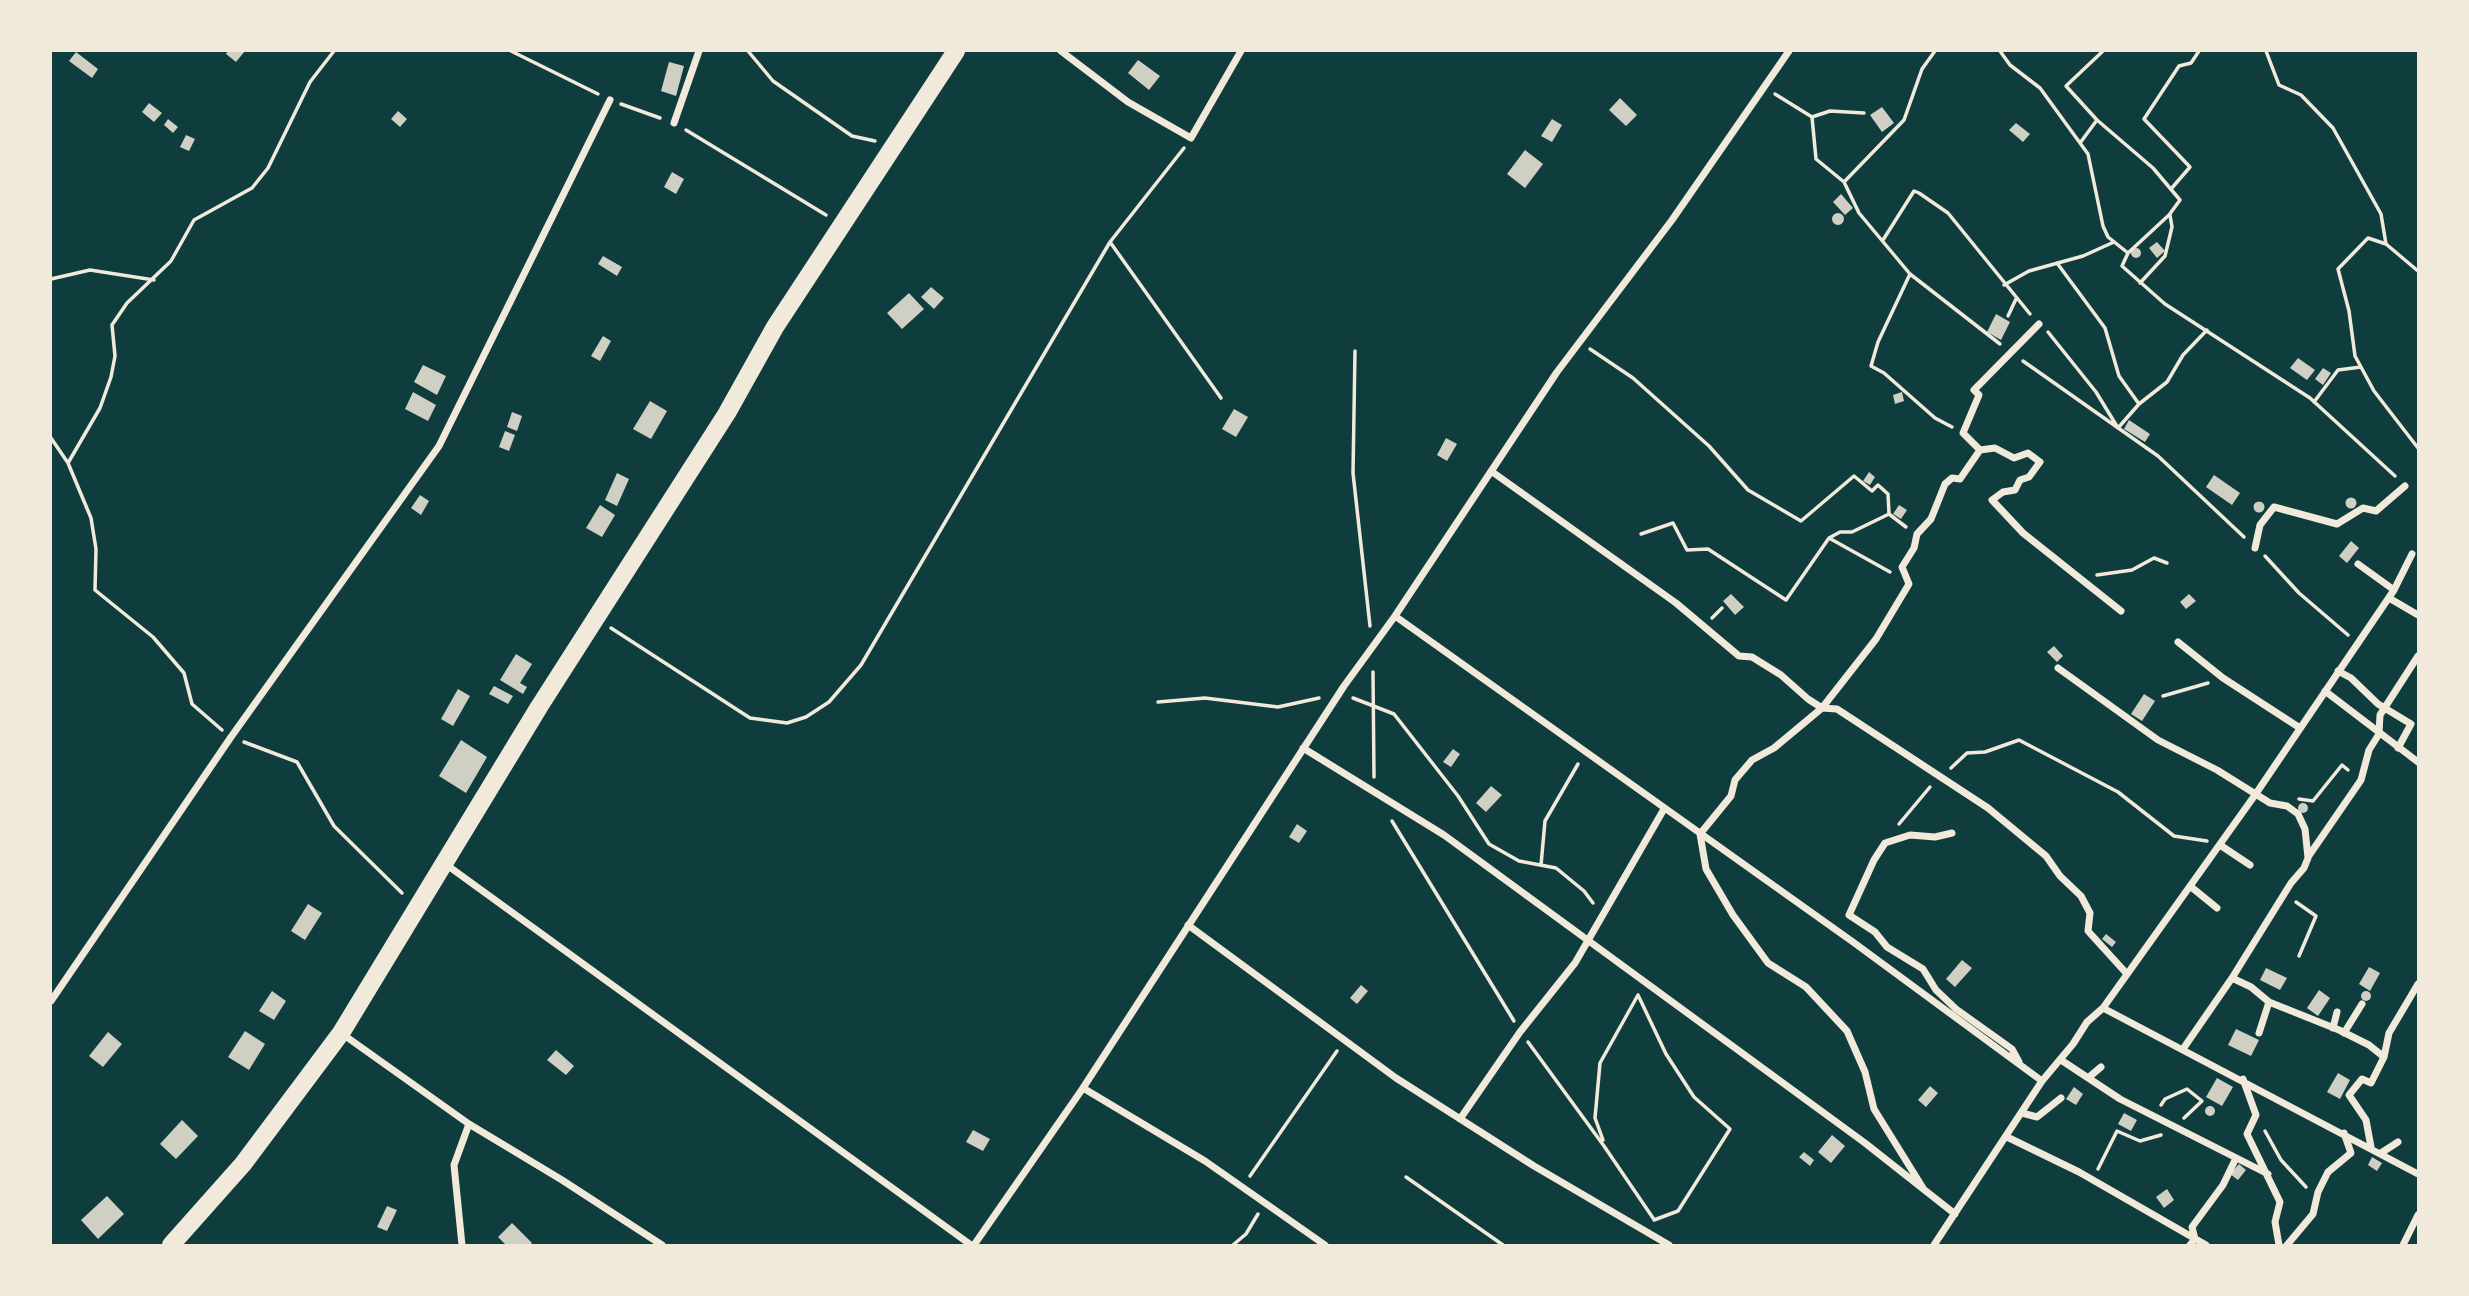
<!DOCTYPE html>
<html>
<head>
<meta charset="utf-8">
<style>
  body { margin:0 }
  #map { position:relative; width:2469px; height:1296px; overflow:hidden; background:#0f3d3e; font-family:Lato,sans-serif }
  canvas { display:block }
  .frame { position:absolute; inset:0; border:52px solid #f1e9da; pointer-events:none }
</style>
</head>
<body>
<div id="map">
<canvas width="2469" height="1296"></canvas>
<div class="frame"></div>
</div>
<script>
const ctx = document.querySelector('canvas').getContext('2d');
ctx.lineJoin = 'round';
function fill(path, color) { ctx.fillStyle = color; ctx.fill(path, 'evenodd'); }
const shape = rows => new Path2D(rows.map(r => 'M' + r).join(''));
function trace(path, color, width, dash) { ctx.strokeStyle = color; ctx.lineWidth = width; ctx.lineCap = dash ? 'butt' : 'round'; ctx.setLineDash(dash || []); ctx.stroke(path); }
fill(shape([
  [228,51,245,51,236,62,226,54],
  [76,52,98,69,92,78,69,61],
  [1138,60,1160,76,1149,90,1128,73],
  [669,62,684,66,676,96,661,91],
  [1620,98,1637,115,1626,126,1609,110],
  [149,103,162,113,154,122,142,112],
  [1882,107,1894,123,1882,132,1870,115],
  [398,111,407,119,400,127,391,119],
  [168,119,178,127,173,133,164,125],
  [1552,119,1562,125,1552,142,1541,136],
  [2016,123,2030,134,2023,142,2009,130],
  [186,135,195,139,189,151,180,147],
  [1525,150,1543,164,1525,188,1507,174],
  [672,172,684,179,676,194,664,187],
  [1841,194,1853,208,1845,215,1833,202],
  '1832 219a6 6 0 1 1 12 0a6 6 0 1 1-12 0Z',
  [2157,242,2165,251,2157,258,2149,248],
  '2131 253a5 5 0 1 1 10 0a5 5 0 1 1-10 0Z',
  [603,256,622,267,617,276,598,264],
  [931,287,944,298,934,309,921,297],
  [909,293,924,309,902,329,887,313],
  [1996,314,2010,322,2001,340,1987,332],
  [603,336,611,341,600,361,591,356],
  [2298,358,2315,370,2307,380,2290,368],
  [423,365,446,376,437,395,414,382],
  [2323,368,2331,373,2323,385,2315,379],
  [413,392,436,405,428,421,405,409],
  [1902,392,1904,401,1895,404,1893,395],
  [650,401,667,411,651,439,633,429],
  [1234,409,1248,417,1236,437,1222,429],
  [512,412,522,416,517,431,507,427],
  [2129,420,2150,434,2145,442,2124,429],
  [505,431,515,435,509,451,499,447],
  [1446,438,1457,444,1447,461,1437,455],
  [1869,472,1875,477,1870,485,1863,481],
  [617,473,629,479,617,506,605,500],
  [2214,475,2240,493,2232,505,2206,487],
  [420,495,429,501,421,515,411,508],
  '2345.5 503a5.5 5.5 0 1 1 11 0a5.5 5.5 0 1 1-11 0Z',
  '2253.5 507a5.5 5.5 0 1 1 11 0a5.5 5.5 0 1 1-11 0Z',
  [600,505,615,515,602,537,586,528],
  [1899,505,1907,510,1901,519,1893,514],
  [2351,541,2359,548,2347,563,2339,556],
  [1731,594,1744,607,1735,615,1723,601],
  [2189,594,2196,601,2186,609,2180,602],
  [2054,646,2063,656,2057,662,2047,652],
  [516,654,532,664,520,683,527,687,523,694,500,680],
  [494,686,513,696,508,704,489,694],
  [458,689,470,696,453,726,441,719],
  [2144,694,2155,701,2142,721,2131,714],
  [461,740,487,757,466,793,439,776],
  [1453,749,1460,754,1451,767,1443,762],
  [1491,786,1502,795,1486,812,1476,803],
  '2298 808a5 5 0 1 1 10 0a5 5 0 1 1-10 0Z',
  [1297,824,1307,831,1299,843,1289,837],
  [308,904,322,913,305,940,291,931],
  [2106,934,2116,942,2112,947,2102,939],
  [1962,960,1972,968,1955,987,1946,979],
  [2369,967,2380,973,2370,991,2359,984],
  [2266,968,2287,978,2280,990,2260,980],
  [1361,985,1368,991,1357,1004,1350,998],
  [2319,990,2330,998,2318,1016,2307,1008],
  '2361 996a5 5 0 1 1 10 0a5 5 0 1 1-10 0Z',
  [272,991,286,1001,274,1020,259,1011],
  [2236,1029,2259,1040,2251,1056,2228,1045],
  [245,1031,265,1044,249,1070,228,1057],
  [108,1032,122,1044,103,1067,89,1056],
  [556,1050,574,1066,566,1075,547,1060],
  [2338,1073,2350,1080,2340,1099,2327,1092],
  [2217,1078,2233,1087,2222,1106,2206,1097],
  [1930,1086,1938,1093,1926,1107,1918,1100],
  [2074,1087,2083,1094,2076,1105,2066,1099],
  '2205 1111a5 5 0 1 1 10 0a5 5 0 1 1-10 0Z',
  [2124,1113,2137,1120,2131,1131,2118,1124],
  [182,1120,198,1136,176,1159,160,1144],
  [973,1130,990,1139,983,1151,966,1142],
  [1832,1135,1845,1146,1831,1163,1818,1152],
  [1804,1152,1814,1160,1810,1166,1799,1157],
  [2372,1157,2382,1163,2377,1171,2368,1165],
  [2239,1164,2246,1170,2238,1180,2230,1174],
  [2167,1189,2174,1200,2164,1208,2156,1197],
  [107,1196,124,1214,98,1239,81,1220],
  [387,1206,397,1210,387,1231,377,1227],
  [512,1223,532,1243,530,1245,506,1245,498,1237]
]), '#cfcfc3');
trace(shape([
  [511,51,598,94],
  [748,51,773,81,852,136,875,141],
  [2000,51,2010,65,2040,88,2088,154,2103,226,2108,237,2128,253,2122,266,2165,304,2310,398,2395,476],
  [2266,51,2279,85,2301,95,2333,128,2381,214,2386,244,2418,271],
  [1775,94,1812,117,1816,159,1844,182,1859,213,1910,274,2000,344],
  [621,104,660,118],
  [1812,117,1830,111,1864,113],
  [2097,120,2153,168,2180,200,2169,215,2128,253],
  [686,130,826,215],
  [2080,143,2097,120,2066,86,2103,51],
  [1844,182,1904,120,1922,69,1935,51],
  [2171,189,2190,167,2144,119,2179,66,2191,63,2199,51],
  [1883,240,1914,191,1919,193,1948,213,2030,314],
  [1110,242,1221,398],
  [2386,244,2368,238,2338,269,2349,311,2355,356,2374,391,2418,448],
  [2057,263,2105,328,2119,376,2139,404],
  [1910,274,1878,342,1871,366,1884,373,1935,418,1952,427],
  [51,279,90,270,154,280],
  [2140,283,2165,256,2172,227,2170,215],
  [2004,285,2029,271,2083,256,2114,242],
  [2008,316,2016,299],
  [2048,332,2096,392,2118,428,2139,404,2167,382,2183,355,2207,330],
  [1590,349,1633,378,1709,446,1748,490,1801,521,1854,476,1872,491,1878,485,1888,494,1889,514,1906,527],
  [1355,351,1353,473,1370,626],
  [2023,361,2158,456,2244,537],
  [2314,402,2338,370,2361,367],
  [51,438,68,463,91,518,96,549,95,590,153,637,184,673,192,704,222,730],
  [68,463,100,408,111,377,115,356,112,325,127,303,171,261,194,220,252,188,268,168,310,82,334,51],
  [1641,534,1673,523,1687,550,1708,549,1786,600,1829,538,1890,572],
  [1829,538,1840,532,1852,532,1889,514],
  [2265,556,2299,593,2348,635],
  [2097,575,2132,570,2154,558,2167,563],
  [1712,618,1722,608],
  [611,628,750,718,787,723,806,717,829,702,861,665,1110,242,1184,148],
  [1373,672,1374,777],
  [2163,696,2208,683],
  [1353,698,1394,714,1458,796,1489,844,1519,861,1556,868,1584,891,1593,903],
  [1158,702,1205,698,1278,707,1319,698],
  [244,742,297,762,334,826,402,893],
  [1951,768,1967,753,1985,752,2019,740,2118,792,2174,836,2207,841],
  [2299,799,2313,801,2342,765,2348,770],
  [1392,821,1514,1021],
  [1899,824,1930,787],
  [1541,865,1545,821,1578,764],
  [2296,902,2316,916,2299,956],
  [1638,995,1666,1054,1694,1097,1730,1129,1678,1211,1654,1220],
  [1528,1042,1604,1146,1653,1218],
  [2161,1105,2165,1099,2187,1089,2202,1101,2184,1118],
  [2265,1131,2281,1160,2306,1187],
  [1603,1140,1595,1118,1600,1063,1638,995],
  [2098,1169,2117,1131,2140,1141,2161,1135],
  [1250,1176,1337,1051],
  [1406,1177,1503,1245],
  [1233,1245,1246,1234,1258,1214]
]), '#f1e9da', 3.5);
trace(shape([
  [1061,51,1128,102,1191,138,1241,51],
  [674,123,699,51],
  [1980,450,1995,448,2014,458,2028,453,2040,462,2029,477,2020,480,2015,490,2003,492,1992,500,2023,533,2121,611],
  [1491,471,1676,603,1739,656,1752,657,1781,675,1808,699,1822,708,1837,709,1988,808,2046,856,2060,876,2081,896,2090,913,2088,931,2127,974],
  [2255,548,2260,525,2274,507,2337,524,2363,508,2376,511,2405,486],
  [2358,564,2394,590],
  [2389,598,2418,615],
  [1395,616,1853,942,2042,1081],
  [2178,642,2223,678,2300,728],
  [2058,668,2158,740,2217,770,2270,803,2287,806,2298,814,2305,829,2308,858,2304,868,2291,883,2232,978,2183,1049],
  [2338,671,2351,678,2378,704,2411,724,2398,748],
  [2325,691,2418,762],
  [1303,748,1444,835,1865,1143,1955,1214],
  [1952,833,1935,837,1910,835,1885,843,1874,860,1849,915,1875,932,1887,947,1923,969,1936,990,1956,1009,2012,1049,2019,1062],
  [2220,845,2250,865],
  [2308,857,2361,780,2369,750,2379,734,2380,715,2418,656],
  [444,863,971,1245],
  [2190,886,2217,908],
  [1188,925,1396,1078,1534,1166,1669,1245],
  [2232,978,2251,987,2269,1002,2339,1030,2369,1045,2384,1057],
  [51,1001,231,737,439,446,610,100],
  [2103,1008,2255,795,2394,590,2412,554],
  [2333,1028,2337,1012],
  [341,1033,469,1124,562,1180,662,1245],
  [2259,1033,2269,1002],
  [2344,1033,2362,1004],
  [2061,1060,2120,1099,2268,1174],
  [2088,1078,2101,1067],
  [2243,1079,2256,1115,2247,1134,2280,1202,2275,1222,2279,1245],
  [1083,1088,1205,1161,1325,1245],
  [2022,1113,2037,1117,2061,1098],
  [1460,1119,1520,1032,1575,963,1664,809],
  [2007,1137,2079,1172,2206,1245],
  [2371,1147,2366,1120,2349,1095,2362,1079,2371,1083,2384,1057,2389,1033,2418,984],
  [2381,1153,2398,1142],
  [1923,1188,1874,1109,1865,1072,1847,1031,1806,987,1768,963,1733,915,1706,869,1700,834,1731,796,1735,780,1752,760,1774,748,1822,708,1876,639,1909,584,1902,567,1914,548,1917,534,1931,519,1945,484,1952,478,1960,479,1980,450,1963,433,1979,395,1974,390,2039,324],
  [462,1245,454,1165,469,1124],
  [974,1245,1083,1088,1344,686,1395,616,1557,372,1672,220,1789,51],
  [1934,1245,2042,1081,2073,1044,2087,1022,2103,1008,2418,1174],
  [2190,1245,2195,1239,2192,1227,2223,1185,2236,1158],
  [2287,1245,2313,1214,2318,1192,2328,1172,2351,1153,2344,1133],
  [2403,1245,2418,1215]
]), '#f1e9da', 7);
trace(shape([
  [171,1245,243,1164,341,1033,539,707,727,413,775,327,956,51]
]), '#f1e9da', 18);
</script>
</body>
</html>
